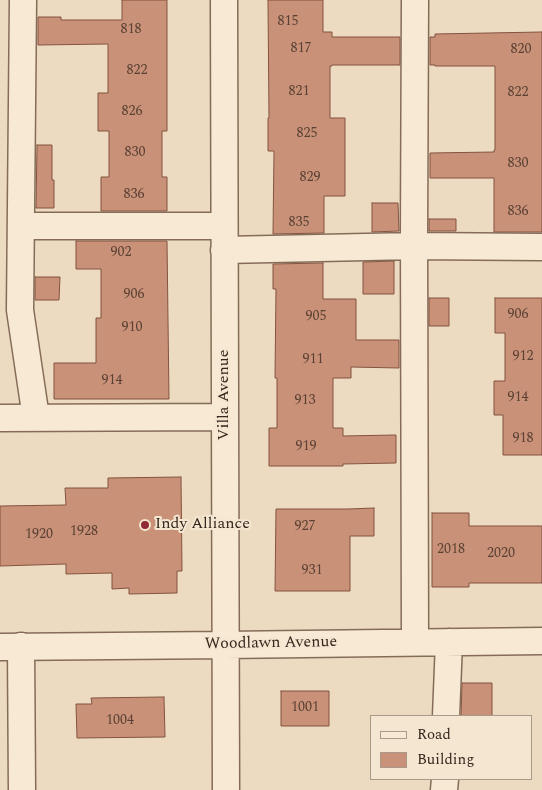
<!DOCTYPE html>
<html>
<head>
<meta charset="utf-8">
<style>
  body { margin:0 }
  #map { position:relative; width:542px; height:790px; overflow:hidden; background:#ecdbc0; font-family:Spectral,serif }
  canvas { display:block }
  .legend { position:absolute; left:370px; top:715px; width:162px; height:65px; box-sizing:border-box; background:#f4e6d0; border:1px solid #a89988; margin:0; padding:6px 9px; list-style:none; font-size:15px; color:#35261d }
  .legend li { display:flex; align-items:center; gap:10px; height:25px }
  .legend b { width:25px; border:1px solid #a89988 }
</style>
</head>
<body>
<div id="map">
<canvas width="542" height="790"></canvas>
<ul class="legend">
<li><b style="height:6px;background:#f7e9d3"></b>Road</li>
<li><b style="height:14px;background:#c99177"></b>Building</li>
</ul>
</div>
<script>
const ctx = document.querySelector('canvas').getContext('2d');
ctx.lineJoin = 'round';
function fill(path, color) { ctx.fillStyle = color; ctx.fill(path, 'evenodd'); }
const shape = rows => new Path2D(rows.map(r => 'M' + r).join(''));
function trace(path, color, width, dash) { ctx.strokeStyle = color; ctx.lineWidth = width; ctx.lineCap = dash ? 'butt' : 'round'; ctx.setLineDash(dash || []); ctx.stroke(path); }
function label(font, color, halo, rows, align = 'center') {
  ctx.font = font + ' Spectral,serif'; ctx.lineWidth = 4; ctx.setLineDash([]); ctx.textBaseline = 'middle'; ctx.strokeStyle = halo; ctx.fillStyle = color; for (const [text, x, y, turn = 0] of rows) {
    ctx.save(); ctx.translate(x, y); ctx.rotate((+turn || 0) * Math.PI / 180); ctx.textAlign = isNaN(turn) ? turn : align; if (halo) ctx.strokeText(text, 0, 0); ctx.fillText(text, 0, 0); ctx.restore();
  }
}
const building = shape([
  [122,0,167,0,167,131,162,131,162,177,167,177,167,211,101,211,101,177,109,177,109,131,98,131,98,93,108,93,108,44,38,45,38,17,61,17,61,20,122,20,122,0],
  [268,0,323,0,323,32,332,32,332,37,400,37,400,65,332,65,332,66,330,66,330,118,345,118,345,196,324,196,324,233,273,234,274,151,268,151,268,118,269,118,268,0],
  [542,32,542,232,494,232,494,178,430,178,430,153,494,152,494,150,495,150,495,66,435,66,435,65,430,65,430,37,435,37,435,34,542,32],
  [37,145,52,145,52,180,54,180,54,208,36,208,37,145],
  [372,203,398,203,399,231,372,232,372,203],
  [429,219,456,219,456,231,429,231,429,219],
  [76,241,167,241,169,399,54,399,54,363,96,363,96,318,101,318,101,269,76,269,76,241],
  [394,261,394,294,363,294,363,262,394,261],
  [323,263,323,299,356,299,356,340,399,340,399,368,351,367,351,378,333,378,333,428,343,428,343,436,396,435,396,463,343,464,343,466,269,466,269,428,277,428,277,378,275,378,276,289,273,289,273,264,323,263],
  [35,277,60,277,59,300,35,300,35,277],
  [429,298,449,298,449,326,429,326,429,298],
  [495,298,542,298,542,455,503,455,503,415,494,415,494,381,505,381,505,333,495,333,495,298],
  [181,477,182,571,177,571,177,593,129,594,129,588,112,589,112,573,66,574,66,564,0,566,0,506,66,505,65,488,108,488,108,478,181,477],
  [374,508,374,536,350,536,350,591,275,591,276,509,348,509,374,508],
  [432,513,469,513,469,526,542,526,542,583,469,583,469,587,432,587,432,513],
  [462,683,492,683,492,716,461,716,462,683],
  [281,691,329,691,329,726,281,726,281,691],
  [164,697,165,737,77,738,76,704,92,704,91,698,164,697]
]);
fill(building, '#c99177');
trace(building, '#835340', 1);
const minor = shape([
  [23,0,20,310,36,418],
  [224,0,226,790],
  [21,226,224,226],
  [224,250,414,246,542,247],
  [0,418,225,417],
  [415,642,414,235,415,0],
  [21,646,22,790],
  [0,647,225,645,542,641],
  [446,716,449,642],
  [444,790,445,779]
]);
trace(minor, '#856c59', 29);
trace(minor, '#f7e9d3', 26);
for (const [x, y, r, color] of [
  [145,525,5,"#912b36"]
]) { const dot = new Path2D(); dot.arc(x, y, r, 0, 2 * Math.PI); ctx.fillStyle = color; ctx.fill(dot); trace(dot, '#f4e6d0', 2); }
label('14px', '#5a4134', null, [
  ["815",288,22],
  ["818",131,30],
  ["817",301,49],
  ["820",521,50],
  ["822",137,71],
  ["821",299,92],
  ["822",518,93],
  ["826",132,112],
  ["825",307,134],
  ["830",135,153],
  ["830",518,164],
  ["829",310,178],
  ["836",134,195],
  ["836",518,212],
  ["835",299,223],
  ["902",121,253],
  ["906",134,295],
  ["906",518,315],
  ["905",316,317],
  ["910",132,328],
  ["912",523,357],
  ["911",313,360],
  ["914",112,381],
  ["914",518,398],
  ["913",305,401],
  ["918",523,439],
  ["919",306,447],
  ["927",305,527],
  ["1928",84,532],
  ["1920",39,535],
  ["2018",451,550],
  ["2020",501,554],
  ["931",312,571],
  ["1001",305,708],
  ["1004",120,721]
]);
label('16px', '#35261d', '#f4e6d0', [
  ["Villa Avenue",225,395,-90],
  ["Woodlawn Avenue",271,644,-1]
]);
label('16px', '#35261d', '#f4e6d0', [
  ["Indy Alliance",155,525]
], 'left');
</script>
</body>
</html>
